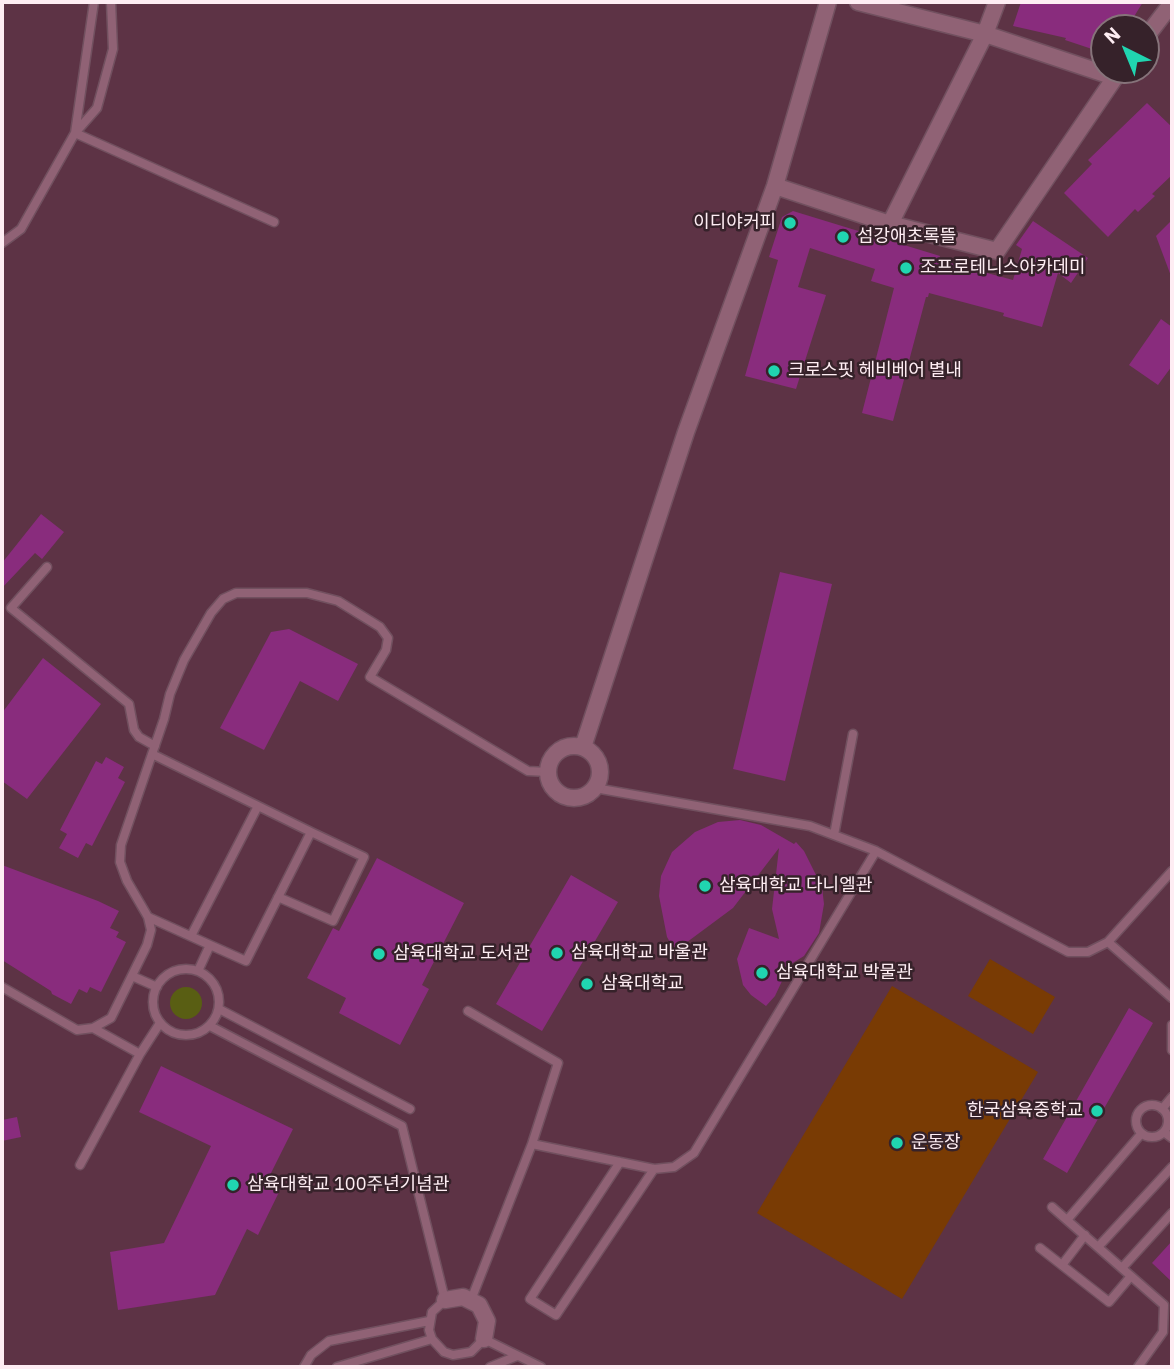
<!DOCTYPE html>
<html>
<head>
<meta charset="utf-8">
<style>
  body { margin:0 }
  #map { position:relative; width:1174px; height:1369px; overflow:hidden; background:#5d3345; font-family:"IBM Plex Sans",sans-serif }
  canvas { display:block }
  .frame { position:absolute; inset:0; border:4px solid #feedf3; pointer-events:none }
  .north { position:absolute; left:1090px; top:14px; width:70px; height:70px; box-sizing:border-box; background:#36222a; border:2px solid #86737a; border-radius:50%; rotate:317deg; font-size:19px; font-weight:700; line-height:28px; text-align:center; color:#feedf3 }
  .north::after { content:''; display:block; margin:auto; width:24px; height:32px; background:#20d5b0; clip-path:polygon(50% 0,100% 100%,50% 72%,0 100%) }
</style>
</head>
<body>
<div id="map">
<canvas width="1174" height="1369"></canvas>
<div class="frame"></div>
<div class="north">N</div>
</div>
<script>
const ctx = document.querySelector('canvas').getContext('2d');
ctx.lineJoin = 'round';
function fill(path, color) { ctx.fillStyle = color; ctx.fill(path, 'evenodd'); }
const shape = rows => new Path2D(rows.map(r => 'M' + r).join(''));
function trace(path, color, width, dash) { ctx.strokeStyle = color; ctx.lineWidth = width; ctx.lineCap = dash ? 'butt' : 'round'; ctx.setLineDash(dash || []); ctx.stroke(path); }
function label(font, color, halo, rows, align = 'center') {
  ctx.font = font + ' "IBM Plex Sans","Noto Sans KR",sans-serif'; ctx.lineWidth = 5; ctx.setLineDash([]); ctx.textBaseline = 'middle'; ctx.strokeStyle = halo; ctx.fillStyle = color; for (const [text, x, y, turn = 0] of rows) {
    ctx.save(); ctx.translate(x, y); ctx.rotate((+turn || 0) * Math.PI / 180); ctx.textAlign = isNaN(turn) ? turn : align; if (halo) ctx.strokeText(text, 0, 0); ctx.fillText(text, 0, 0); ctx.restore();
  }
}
fill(shape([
  [990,959,1055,997,1033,1034,968,996],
  [892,986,1038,1072,902,1299,757,1213]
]), '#793b04');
fill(shape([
  '170 1003a16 16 0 1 1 32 0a16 16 0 1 1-32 0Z'
]), '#595e13');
fill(shape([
  [1021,2,1143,2,1127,28,1104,28,1104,53,1065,40,1066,38,1013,26],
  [1147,103,1172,127,1172,175,1152,194,1155,196,1138,212,1135,209,1108,237,1064,193,1092,164,1088,160],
  [793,211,940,256,939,260,1013,280,1022,249,1016,245,1033,221,1088,258,1071,283,1058,273,1042,327,1003,316,1004,313,929,293,928,297,926,297,893,421,862,413,894,288,871,281,875,269,810,248,798,287,826,295,796,389,745,376,778,260,769,257,782,217],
  [1172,220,1172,275,1171,276,1156,236],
  [1161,319,1172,327,1172,366,1158,385,1129,365],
  [41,514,64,532,42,559,35,553,2,588,2,563],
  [780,572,832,584,785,781,733,769],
  [289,629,358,664,338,701,300,681,264,750,220,728,271,632],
  [43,658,101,704,27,799,2,781,2,713],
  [106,757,124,767,118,778,125,782,92,846,86,843,78,858,59,848,67,834,60,830,96,761,102,764],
  [740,820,761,825,794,844,796,842,804,851,822,887,824,904,819,933,804,956,783,969,782,981,775,996,766,1006,751,995,743,985,737,959,749,928,779,939,772,909,779,848,733,908,675,951,667,937,659,896,661,876,672,852,695,832,718,822],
  [377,858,464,903,422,985,429,989,400,1045,339,1013,346,998,307,978,333,928,339,931],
  [2,865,98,901,119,911,110,928,119,932,116,937,126,942,101,992,90,987,87,993,79,989,71,1004,52,994,51,991,2,960],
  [571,875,618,902,542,1031,496,1004],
  [1129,1008,1153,1023,1067,1173,1043,1159],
  [161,1066,293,1129,267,1181,281,1188,258,1235,247,1229,215,1295,118,1310,110,1252,164,1243,211,1146,139,1112],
  [17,1117,21,1137,2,1141,2,1120],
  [1172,1241,1172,1282,1152,1263]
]), '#892c7d');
const lane = shape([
  [75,133,274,222],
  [75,133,94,2],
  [2,243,21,229,75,133,97,108,113,49,111,2],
  [47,567,11,608,129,704,134,730,139,737,155,746],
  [152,754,311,832,246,961,210,945],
  [834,835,853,734],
  [876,851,1068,952,1088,952,1108,942,1172,871],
  [278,897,333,921,364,857,311,832],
  [148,917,210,945,198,971],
  [191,936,258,806],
  [1108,942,1172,998],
  '153 1002a33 33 0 1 1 66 0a33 33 0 1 1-66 0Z',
  [132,976,157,987],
  [2,987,77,1030,93,1028,111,1018,147,945,151,930,148,917,127,881,120,862,121,845,164,719,170,694,184,660,211,613,223,599,236,593,307,593,338,601,380,627,388,638,386,650,370,677,528,771,548,772],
  [219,1009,410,1109],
  [468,1011,558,1063,532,1144],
  [1172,1025,1172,1050],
  [210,1026,402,1126,445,1300,432,1312,429,1330,432,1339,444,1352,453,1355,471,1352,484,1339,541,1367],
  [93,1028,140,1054,160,1023],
  '1136 1121a16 16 0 1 1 32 0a16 16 0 1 1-32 0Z',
  [1162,1109,1172,1097],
  [1164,1132,1172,1138],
  [620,1162,530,1299,556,1315,654,1169],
  [80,1165,140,1054],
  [1052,1207,1164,1305,1163,1332,1138,1367],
  [1067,1220,1141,1134],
  [1098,1247,1172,1167],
  [1040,1248,1109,1302,1131,1276],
  [1062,1265,1085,1235],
  [1122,1268,1172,1213],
  [471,1300,532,1144,654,1169,674,1167,694,1153,876,851,810,826,595,788],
  [304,1367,311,1355,329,1341,429,1321],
  [337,1367,432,1339],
  [490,1367,517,1356]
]);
const street = shape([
  [858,2,985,34,1114,77],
  [1146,37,1172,3],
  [775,186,890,224,997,251,1120,70],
  [890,224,985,34,997,2],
  '548 772a26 26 0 1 1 52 0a26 26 0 1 1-52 0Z',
  [583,747,686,432,775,186,828,2],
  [445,1300,463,1297,479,1305,487,1321,484,1339]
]);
trace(lane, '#71505f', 11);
trace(street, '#71505f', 19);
trace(lane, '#906275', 8);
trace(street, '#906275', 16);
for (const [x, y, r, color] of [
  [790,223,7,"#20d5b0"],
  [843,237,7,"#20d5b0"],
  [906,268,7,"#20d5b0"],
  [774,371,7,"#20d5b0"],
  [705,886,7,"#20d5b0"],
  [557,953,7,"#20d5b0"],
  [379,954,7,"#20d5b0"],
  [762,973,7,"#20d5b0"],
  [587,984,7,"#20d5b0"],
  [1097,1111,7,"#20d5b0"],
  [897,1143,7,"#20d5b0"],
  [233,1185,7,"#20d5b0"]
]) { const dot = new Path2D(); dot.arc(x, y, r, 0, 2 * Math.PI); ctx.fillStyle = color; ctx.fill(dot); trace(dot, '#36222a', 2.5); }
label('18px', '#feedf3', '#36222a', [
  ["이디야커피",776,223,"right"],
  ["섬강애초록뜰",857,237],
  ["조프로테니스아카데미",920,268],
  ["크로스핏 헤비베어 별내",788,371],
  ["삼육대학교 다니엘관",719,886],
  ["삼육대학교 바울관",571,953],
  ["삼육대학교 도서관",393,954],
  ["삼육대학교 박물관",776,973],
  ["삼육대학교",601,984],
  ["한국삼육중학교",1083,1111,"right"],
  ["운동장",911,1143],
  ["삼육대학교 100주년기념관",247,1185]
], 'left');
</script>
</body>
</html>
